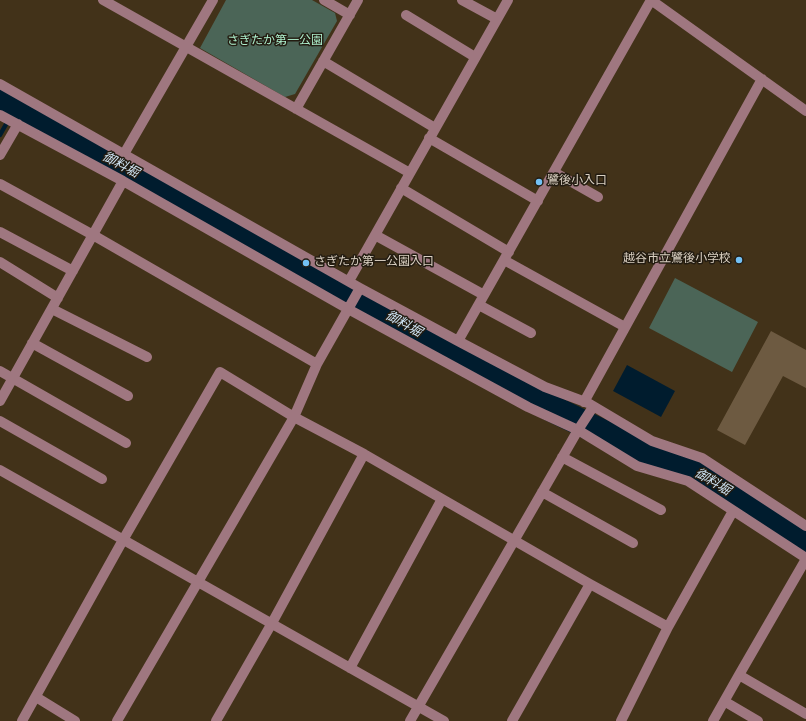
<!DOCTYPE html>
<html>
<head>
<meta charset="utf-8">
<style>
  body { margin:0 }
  canvas { display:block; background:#423219 }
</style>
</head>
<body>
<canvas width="806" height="721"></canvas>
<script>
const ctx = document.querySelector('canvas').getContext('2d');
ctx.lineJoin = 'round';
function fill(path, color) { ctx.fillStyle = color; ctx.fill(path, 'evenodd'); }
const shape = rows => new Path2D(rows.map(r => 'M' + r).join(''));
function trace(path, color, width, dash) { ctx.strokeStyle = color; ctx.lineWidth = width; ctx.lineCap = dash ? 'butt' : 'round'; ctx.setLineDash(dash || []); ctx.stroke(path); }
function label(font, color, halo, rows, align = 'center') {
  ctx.font = font + ' Overpass,"Noto Sans JP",sans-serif'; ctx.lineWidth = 3; ctx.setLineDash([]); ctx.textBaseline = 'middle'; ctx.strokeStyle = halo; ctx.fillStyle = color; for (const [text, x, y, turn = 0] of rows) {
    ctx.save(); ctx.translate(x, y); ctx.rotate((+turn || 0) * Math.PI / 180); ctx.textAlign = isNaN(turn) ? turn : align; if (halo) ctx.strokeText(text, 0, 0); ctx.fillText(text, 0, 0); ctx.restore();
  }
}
fill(shape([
  [226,0,312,0,335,13,337,21,295,94,285,97,200,48],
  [675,278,758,322,732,372,649,328]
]), '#4b6557');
fill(shape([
  [627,365,675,391,661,417,613,391]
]), '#001c2e');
trace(shape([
  [0,135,14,110]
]), '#001c2e', 4.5);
trace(shape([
  [0,102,140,176,551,408,615,439,652,460,697,472,806,543]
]), '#001c2e', 27);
fill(shape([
  [771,331,806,350,806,388,783,376,745,445,717,430]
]), '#6d5a41');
trace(shape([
  [103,0,410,173],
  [324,0,350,15],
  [462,0,497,19],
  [651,0,806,111],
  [406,15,475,57],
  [323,61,435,128],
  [0,84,360,288,458,341,545,387,588,403,652,441,702,458,806,526],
  [296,109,358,0],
  [0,115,123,181,348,309,528,407,578,430,637,466,688,481,806,558],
  [429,138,538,201],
  [124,154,213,0],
  [0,155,18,124],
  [554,172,598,197],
  [0,184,93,235,317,364],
  [401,188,509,252],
  [0,232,73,271],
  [375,235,484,295],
  [504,260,625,327],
  [0,262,58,298],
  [349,281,508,0],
  [479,305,531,333],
  [52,309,147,357],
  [458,341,651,0],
  [32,343,128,396],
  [0,371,126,443],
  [0,401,123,181],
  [584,402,762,79],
  [0,421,102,479],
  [562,457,661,510],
  [0,470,444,721],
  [542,492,633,543],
  [350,668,442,499],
  [739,675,806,714],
  [36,697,75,721],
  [729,704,758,721],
  [22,721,123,540,220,372,294,417,364,454,590,584,668,627],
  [117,721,294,417,317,364,360,288],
  [216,721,272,623,364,454],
  [410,721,578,430,593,407],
  [512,721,590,584],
  [621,721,668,627,733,511],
  [713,721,739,675,806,559]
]), '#9f7780', 10);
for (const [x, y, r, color] of [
  [539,182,4,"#73c1f5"],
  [739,260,4,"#73c1f5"],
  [306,263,4,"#73c1f5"]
]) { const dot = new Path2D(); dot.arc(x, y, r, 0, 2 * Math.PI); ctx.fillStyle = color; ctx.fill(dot); trace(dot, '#231c11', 1.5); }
label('12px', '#adefcd', '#231c11', [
  ["さぎたか第一公園",275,42]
]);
label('12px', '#dad0c2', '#231c11', [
  ["鷺後小入口",547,182],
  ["越谷市立鷺後小学校",731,260,"right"],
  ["さぎたか第一公園入口",314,263]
], 'left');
label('italic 13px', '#d0e6f6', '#231c11', [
  ["御料堀",120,166,28],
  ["御料堀",403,325,29],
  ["御料堀",712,483,31]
]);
</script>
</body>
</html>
